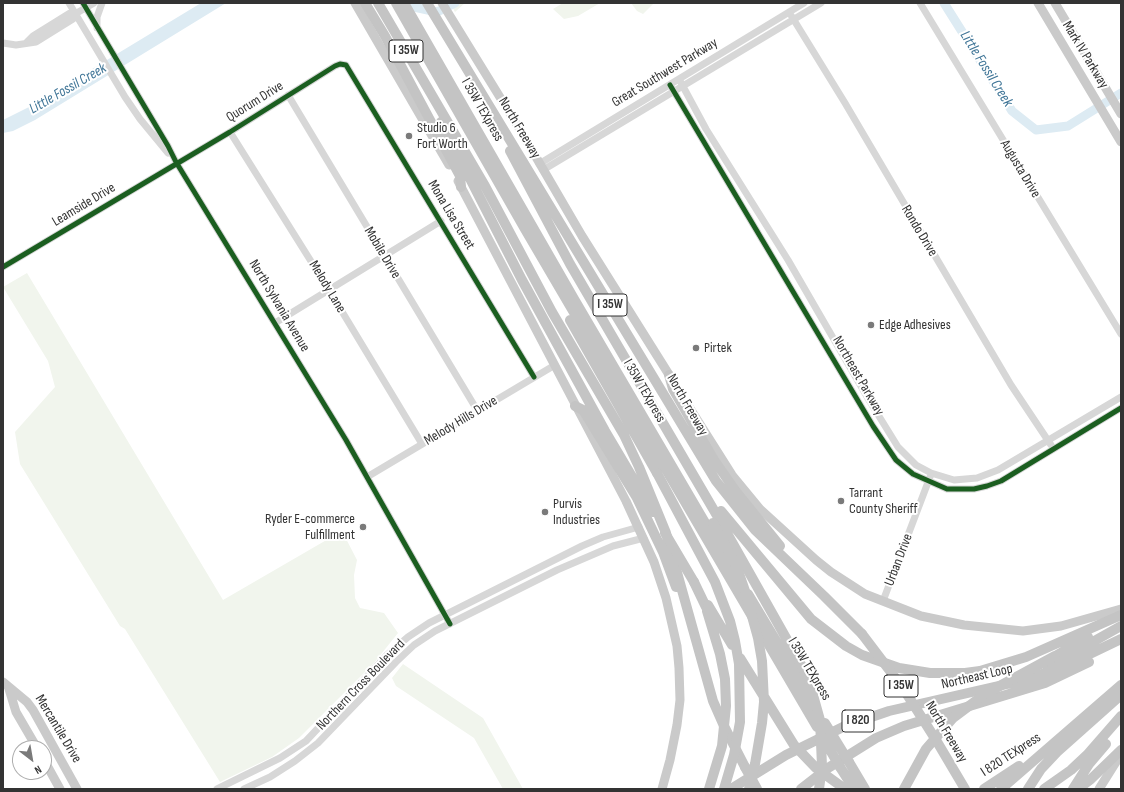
<!DOCTYPE html>
<html>
<head>
<meta charset="utf-8">
<style>
  body { margin:0 }
  #map { position:relative; width:1124px; height:792px; overflow:hidden; background:#fff; font-family:"Sofia Sans Condensed",sans-serif }
  canvas { display:block }
  .frame { position:absolute; inset:0; border:4px solid #333; pointer-events:none }
  .north { position:absolute; left:12px; top:740px; width:40px; height:40px; box-sizing:border-box; background:#fff; border:1px solid #adadad; border-radius:50%; rotate:149deg; font-size:11px; font-weight:700; line-height:16px; text-align:center; color:#333 }
  .north::after { content:''; display:block; margin:auto; width:14px; height:18px; background:#7a7a7a; clip-path:polygon(50% 0,100% 100%,50% 72%,0 100%) }
</style>
</head>
<body>
<div id="map">
<canvas width="1124" height="792"></canvas>
<div class="frame"></div>
<div class="north">N</div>
</div>
<script>
const ctx = document.querySelector('canvas').getContext('2d');
ctx.lineJoin = 'round';
function fill(path, color) { ctx.fillStyle = color; ctx.fill(path, 'evenodd'); }
const shape = rows => new Path2D(rows.map(r => 'M' + r).join(''));
function trace(path, color, width, dash) { ctx.strokeStyle = color; ctx.lineWidth = width; ctx.lineCap = dash ? 'butt' : 'round'; ctx.setLineDash(dash || []); ctx.stroke(path); }
function label(font, color, halo, rows, align = 'center') {
  ctx.font = font + ' "Sofia Sans Condensed",sans-serif'; ctx.lineWidth = 4; ctx.setLineDash([]); ctx.textBaseline = 'middle'; ctx.strokeStyle = halo; ctx.fillStyle = color; for (const [text, x, y, turn = 0] of rows) {
    ctx.save(); ctx.translate(x, y); ctx.rotate((+turn || 0) * Math.PI / 180); ctx.textAlign = isNaN(turn) ? turn : align; if (halo) ctx.strokeText(text, 0, 0); ctx.fillText(text, 0, 0); ctx.restore();
  }
}
fill(shape([
  [450,3,465,3,455,12],
  [563,3,600,3,578,16,564,19,553,9],
  [631,3,654,3,643,14,637,11],
  [27,273,223,600,342,531,357,560,354,575,355,598,360,608,384,613,398,633,374,663,299,738,272,757,220,782,125,629,120,626,20,464,15,432,55,387,48,361,3,287],
  [403,664,483,718,523,789,503,789,474,738,396,686,392,678]
]), '#f1f5ed');
fill(shape([
  [201,3,226,3,35,120,13,131,3,133,3,120,31,106]
]), '#ddebf3');
trace(shape([
  [944,3,1012,111,1036,130,1068,126,1121,93],
  [400,4,437,12,455,3]
]), '#ddebf3', 9);
trace(shape([
  [69,3,125,97,140,119,168,153],
  [83,3,168,146,176,162,346,440,450,624],
  [920,3,1121,334],
  [789,12,845,103,1011,385,1051,445],
  [97,28,97,17,102,3],
  [27,42,33,36,70,13,75,14],
  [3,43,16,45,36,42,73,19,75,14,94,3],
  [679,79,706,129,788,260,869,400,898,447,916,465,931,473,954,480,977,478,998,470,1121,397],
  [670,85,873,426,896,460,913,474,947,489,974,489,987,486,1001,481,1121,408],
  [288,95,477,410],
  [230,132,329,290,422,444],
  [539,164,804,3],
  [543,170,821,3],
  [3,267,230,132,335,66,340,64,346,65,534,377],
  [275,323,441,221],
  [367,477,555,365],
  [883,601,930,477],
  [217,789,280,758,306,741,387,655,408,637,429,623,582,546,603,537,639,527],
  [244,789,270,777,295,761,318,743,396,662,414,645,435,631,557,570,613,546,644,538]
]), '#d7d7d7', 7);
trace(shape([
  [355,3,449,165],
  [442,3,522,133,582,236,673,381],
  [1038,3,1121,142],
  [1055,3,1121,114],
  [458,181,626,501,654,562,666,598,677,646,679,668,680,700,677,725,670,760,662,789],
  [689,407,732,475,760,509,816,560,831,572,865,594,921,616,964,625,1023,631,1061,626,1121,609],
  [3,682,27,702,33,710,77,789],
  [9,689,16,712,37,748],
  [44,760,60,789],
  [1099,789,1121,754]
]), '#cacaca', 9);
trace(shape([
  [365,3,385,36,460,176,461,187],
  [378,3,485,186,552,312,624,435,639,467,666,533,713,701,724,726,745,767],
  [396,3,525,229,817,727],
  [404,3,574,299,738,579],
  [427,3,716,481,755,530,824,596,862,634],
  [441,122,522,280,605,431,653,512],
  [510,151,570,264,719,519,799,661],
  [570,320,657,473],
  [669,375,673,389,714,460,737,493,780,546],
  [575,406,583,410,637,498,663,552,676,587],
  [721,511,811,619,846,646,862,655,899,668,930,673,965,673,980,671,1026,657,1121,615],
  [694,582,706,607],
  [748,594,814,704],
  [1057,655,1088,637],
  [1048,667,1121,626],
  [936,740,965,789],
  [849,762,865,789],
  [840,767,854,789],
  [731,789,786,755,845,726,889,711,1029,679,1071,663,1121,639],
  [801,789,828,768,876,738,904,726,1045,683,1089,662],
  [984,789,1019,766],
  [1001,789,1121,685],
  [1028,789,1041,769,1057,752,1121,695],
  [1044,789,1071,770,1087,755,1121,716],
  [1073,789,1089,764,1106,744],
  [1078,789,1091,779,1121,750]
]), '#c4c4c4', 10);
trace(shape([
  [657,473,715,582,730,621,735,641,739,664,740,722,734,755,724,789],
  [713,523,736,565,745,591,758,638,762,661,764,702,762,723,755,764,749,789],
  [665,533,694,582],
  [708,605,732,645],
  [707,611,720,654,725,679,726,706,722,746,709,789],
  [862,634,903,688,936,740],
  [740,658,794,745,816,768,845,789],
  [799,661,808,677,820,720,822,766,819,789],
  [825,723,849,762],
  [823,738,840,767],
  [745,767,757,789],
  [904,789,926,749,953,718,985,694,1055,656]
]), '#c4c4c4', 10);
trace(shape([
  [83,3,168,146,176,162,346,440,450,624],
  [670,85,873,426,896,460,913,474,947,489,974,489,987,486,1001,481,1121,408],
  [3,267,230,132,335,66,340,64,346,65,534,377]
]), '#1b5e20', 5);
for (const [x, y, r, color] of [
  [409,136,4,"#7a7a7a"],
  [871,325,4,"#7a7a7a"],
  [696,348,4,"#7a7a7a"],
  [841,501,4,"#7a7a7a"],
  [545,512,4,"#7a7a7a"],
  [363,527,4,"#7a7a7a"]
]) { const dot = new Path2D(); dot.arc(x, y, r, 0, 2 * Math.PI); ctx.fillStyle = color; ctx.fill(dot); trace(dot, '#fff', 1.5); }
for (const [x, y, w] of [
  [406,51,34],
  [610,305,34],
  [901,686,34],
  [858,721,32]
]) { const box = new Path2D(); box.roundRect(x - w / 2, y - 11, w, 22, 3); ctx.fillStyle = '#fff'; ctx.fill(box); trace(box, '#333', 1); }
label('bold 13px', '#333', null, [
  ["I 35W",406,51],
  ["I 35W",610,305],
  ["I 35W",901,686],
  ["I 820",858,721]
]);
label('14px', '#333', '#fff', [
  ["Mark IV Parkway",1085,55,59],
  ["Great Southwest Parkway",665,73,-31],
  ["Quorum Drive",255,102,-32],
  ["I 35W TEXpress",482,110,60],
  ["North Freeway",519,128,59],
  ["Augusta Drive",1020,169,59],
  ["Leamside Drive",84,205,-31],
  ["Mona Lisa Street",451,215,59],
  ["Rondo Drive",919,231,59],
  ["Mobile Drive",382,253,59],
  ["Melody Lane",327,287,59],
  ["North Sylvania Avenue",279,306,59],
  ["Northeast Parkway",858,376,60],
  ["I 35W TEXpress",644,391,60],
  ["North Freeway",687,405,60],
  ["Melody Hills Drive",461,421,-31],
  ["Urban Drive",899,560,-69],
  ["I 35W TEXpress",809,669,59],
  ["Northeast Loop",977,677,-13],
  ["Northern Cross Boulevard",361,685,-46],
  ["Mercantile Drive",58,729,59],
  ["North Freeway",946,732,59],
  ["I 820 TEXpress",1011,755,-33]
]);
label('14px', '#333', '#fff', [
  ["Studio 6",417,128],
  ["Fort Worth",417,144],
  ["Edge Adhesives",879,325],
  ["Pirtek",704,348],
  ["Tarrant",849,493],
  ["County Sheriff",849,509],
  ["Purvis",553,504],
  ["Industries",553,520],
  ["Ryder E-commerce",355,519,"right"],
  ["Fulfillment",355,535,"right"]
], 'left');
label('italic 15px', '#3f7597', '#fff', [
  ["Little Fossil Creek",986,69,58],
  ["Little Fossil Creek",68,89,-30]
]);
</script>
</body>
</html>
